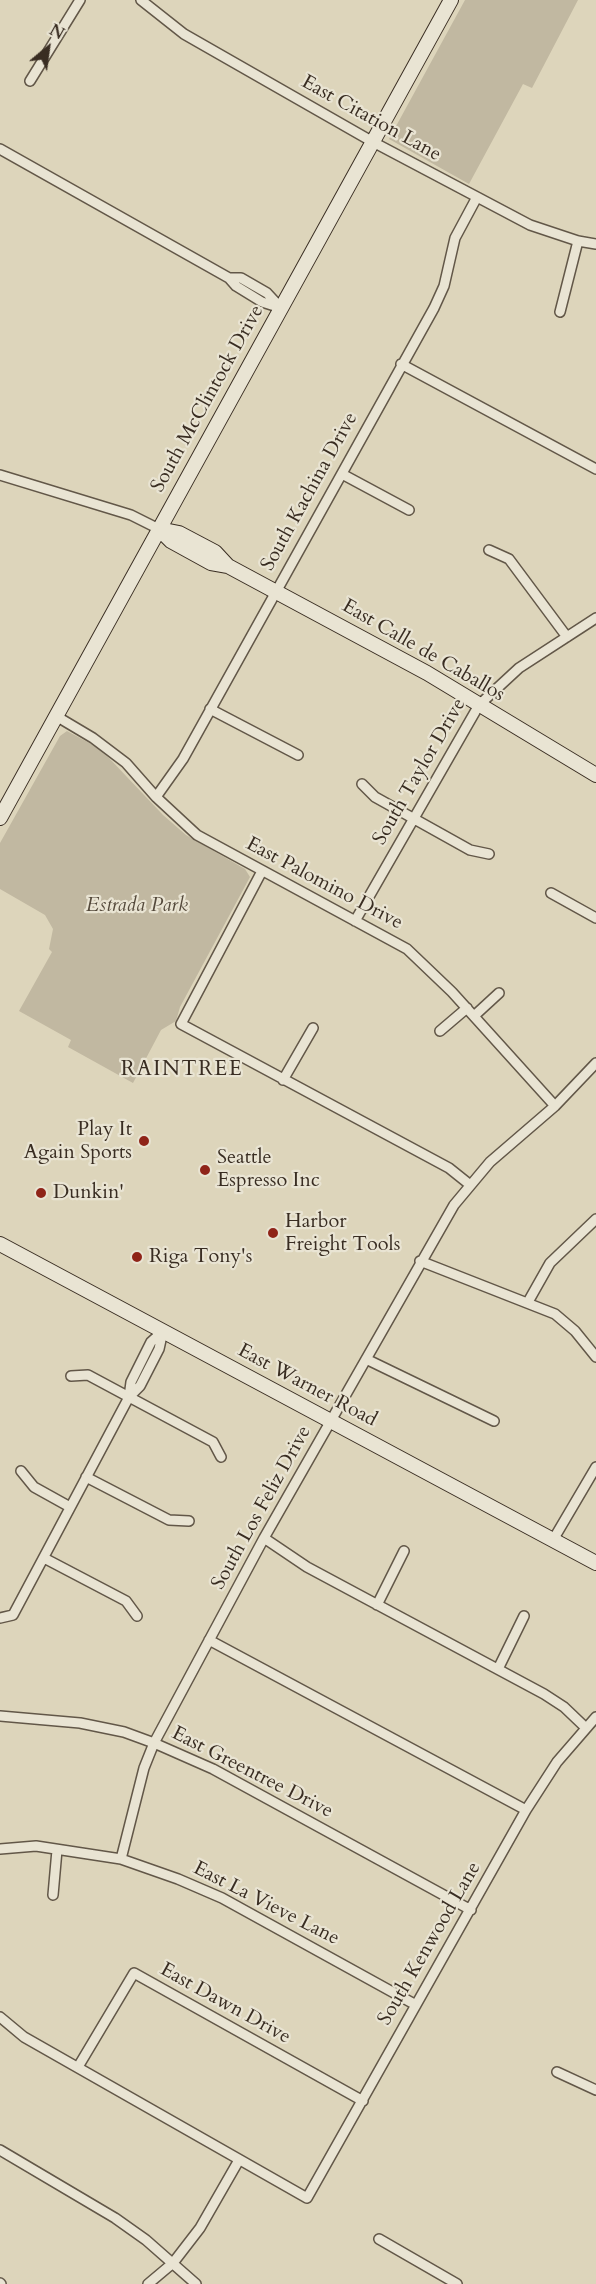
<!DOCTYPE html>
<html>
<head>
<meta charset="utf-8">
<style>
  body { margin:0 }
  #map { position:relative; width:596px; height:2284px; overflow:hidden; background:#ddd5bb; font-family:Cardo,serif }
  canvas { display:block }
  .north { position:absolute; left:18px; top:18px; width:60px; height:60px; -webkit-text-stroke:4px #e9e4d3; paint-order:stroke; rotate:29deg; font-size:16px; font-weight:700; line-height:24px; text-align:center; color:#392d22 }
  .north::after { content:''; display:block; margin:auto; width:21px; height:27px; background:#392d22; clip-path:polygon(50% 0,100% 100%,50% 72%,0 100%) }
</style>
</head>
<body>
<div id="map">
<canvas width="596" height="2284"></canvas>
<div class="north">N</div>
</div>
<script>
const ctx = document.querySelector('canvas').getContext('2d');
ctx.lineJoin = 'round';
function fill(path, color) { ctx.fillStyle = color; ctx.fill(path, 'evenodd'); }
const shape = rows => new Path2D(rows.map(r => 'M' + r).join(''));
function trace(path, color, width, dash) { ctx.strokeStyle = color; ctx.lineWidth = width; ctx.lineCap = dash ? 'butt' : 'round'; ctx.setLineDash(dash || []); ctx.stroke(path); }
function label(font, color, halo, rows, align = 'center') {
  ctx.font = font + ' Cardo,serif'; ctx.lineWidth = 4.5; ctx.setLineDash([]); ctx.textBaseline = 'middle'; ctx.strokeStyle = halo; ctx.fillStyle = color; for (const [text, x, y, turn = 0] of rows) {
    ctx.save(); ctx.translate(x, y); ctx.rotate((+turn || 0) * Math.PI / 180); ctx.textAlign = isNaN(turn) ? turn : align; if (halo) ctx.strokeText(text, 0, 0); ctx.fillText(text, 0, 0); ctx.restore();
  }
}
fill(shape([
  [465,0,578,0,532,88,523,84,469,184,389,139],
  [67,731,95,746,109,758,163,815,186,835,245,869,250,877,180,1007,176,1021,161,1030,133,1083,68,1047,71,1040,19,1011,52,952,49,949,53,929,45,915,0,889,0,843,60,736]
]), '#c1b8a1');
const street = shape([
  [141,0,184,34,373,142,530,225,578,241,596,244],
  [30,81,80,0],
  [0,149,229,278,236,286,262,302,281,308],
  [229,278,241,278,267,293,280,307],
  [560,312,578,241],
  [401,364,596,469],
  [342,474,409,510],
  [0,475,131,515,159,529],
  [489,550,509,559,567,637],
  [210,709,298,755],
  [56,716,93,738,126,763,156,797,197,835,407,949,452,992,555,1106],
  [362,784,375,797,470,850,489,854],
  [156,797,183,759,434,308,444,286,455,238,477,197],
  [262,871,181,1024,449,1168,469,1184],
  [551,893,596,918],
  [355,921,479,705,519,668,596,618],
  [474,1016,499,993],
  [440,1031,467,1008],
  [283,1080,313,1028],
  [420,1261,555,1314,575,1331,596,1357],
  [528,1302,550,1263,596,1219],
  [366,1359,494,1421],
  [71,1376,88,1375,213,1442,221,1457],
  [129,1397,131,1382,151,1342,162,1332],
  [21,1471,34,1487,70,1507],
  [86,1477,169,1520,189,1521],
  [264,1538,307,1567,544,1694,564,1707,586,1728],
  [553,1540,596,1467],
  [44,1558,126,1601,137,1616],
  [377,1605,404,1551],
  [0,1618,13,1615,129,1397,140,1386,159,1349,163,1331],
  [209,1640,526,1810],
  [498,1669,524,1616],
  [0,1716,80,1723,124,1732,154,1743,213,1769,471,1910],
  [0,1849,36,1846,121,1859,178,1879,222,1898,416,2005],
  [121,1859,144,1768,154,1743,264,1538,454,1205,490,1162,555,1106,596,1063],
  [53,1895,57,1850],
  [0,2017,24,2037,307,2198,526,1810,557,1762,596,1717],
  [78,2067,134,1973,363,2101],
  [557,2072,596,2090],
  [0,2150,115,2218,146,2240,196,2284],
  [379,2239,457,2284],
  [0,2283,1,2284],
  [148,2284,173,2263,200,2228,239,2160]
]);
const secondary = shape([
  [159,529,179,533,215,552,228,566,427,673,596,775],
  [159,529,171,541,211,563,228,566],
  [0,818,451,0],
  [0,1244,596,1563]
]);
trace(street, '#625748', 12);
trace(secondary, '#392d22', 16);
trace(street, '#e9e4d3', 9);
trace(secondary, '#e9e4d3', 14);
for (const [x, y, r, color] of [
  [144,1141,6,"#8f2418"],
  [205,1170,6,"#8f2418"],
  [41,1193,6,"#8f2418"],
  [273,1233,6,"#8f2418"],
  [137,1257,6,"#8f2418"]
]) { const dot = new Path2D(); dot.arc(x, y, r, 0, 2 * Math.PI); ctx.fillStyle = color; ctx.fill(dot); trace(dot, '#e9e4d3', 2); }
label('20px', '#392d22', '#e9e4d3', [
  ["East Citation Lane",371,119,29],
  ["South McClintock Drive",208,399,-61],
  ["South Kachina Drive",310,492,-61],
  ["East Calle de Caballos",423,651,30],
  ["South Taylor Drive",420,772,-60],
  ["East Palomino Drive",324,884,28],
  ["East Warner Road",307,1386,28],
  ["South Los Feliz Drive",262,1508,-61],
  ["East Greentree Drive",252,1773,27],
  ["East La Vieve Lane",266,1904,27],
  ["South Kenwood Lane",430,1944,-60],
  ["East Dawn Drive",225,2004,29]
]);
label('italic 20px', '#54493b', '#e9e4d3', [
  ["Estrada Park",137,906]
]);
label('20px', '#392d22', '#e9e4d3', [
  ["Play It",132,1130,"right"],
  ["Again Sports",132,1153,"right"],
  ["Seattle",217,1158],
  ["Espresso Inc",217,1181],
  ["Dunkin'",53,1193],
  ["Harbor",285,1222],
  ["Freight Tools",285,1245],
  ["Riga Tony's",149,1257]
], 'left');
ctx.letterSpacing = '1.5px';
label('21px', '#392d22', '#e9e4d3', [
  ["RAINTREE",182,1070]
]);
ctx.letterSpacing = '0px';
</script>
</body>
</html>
